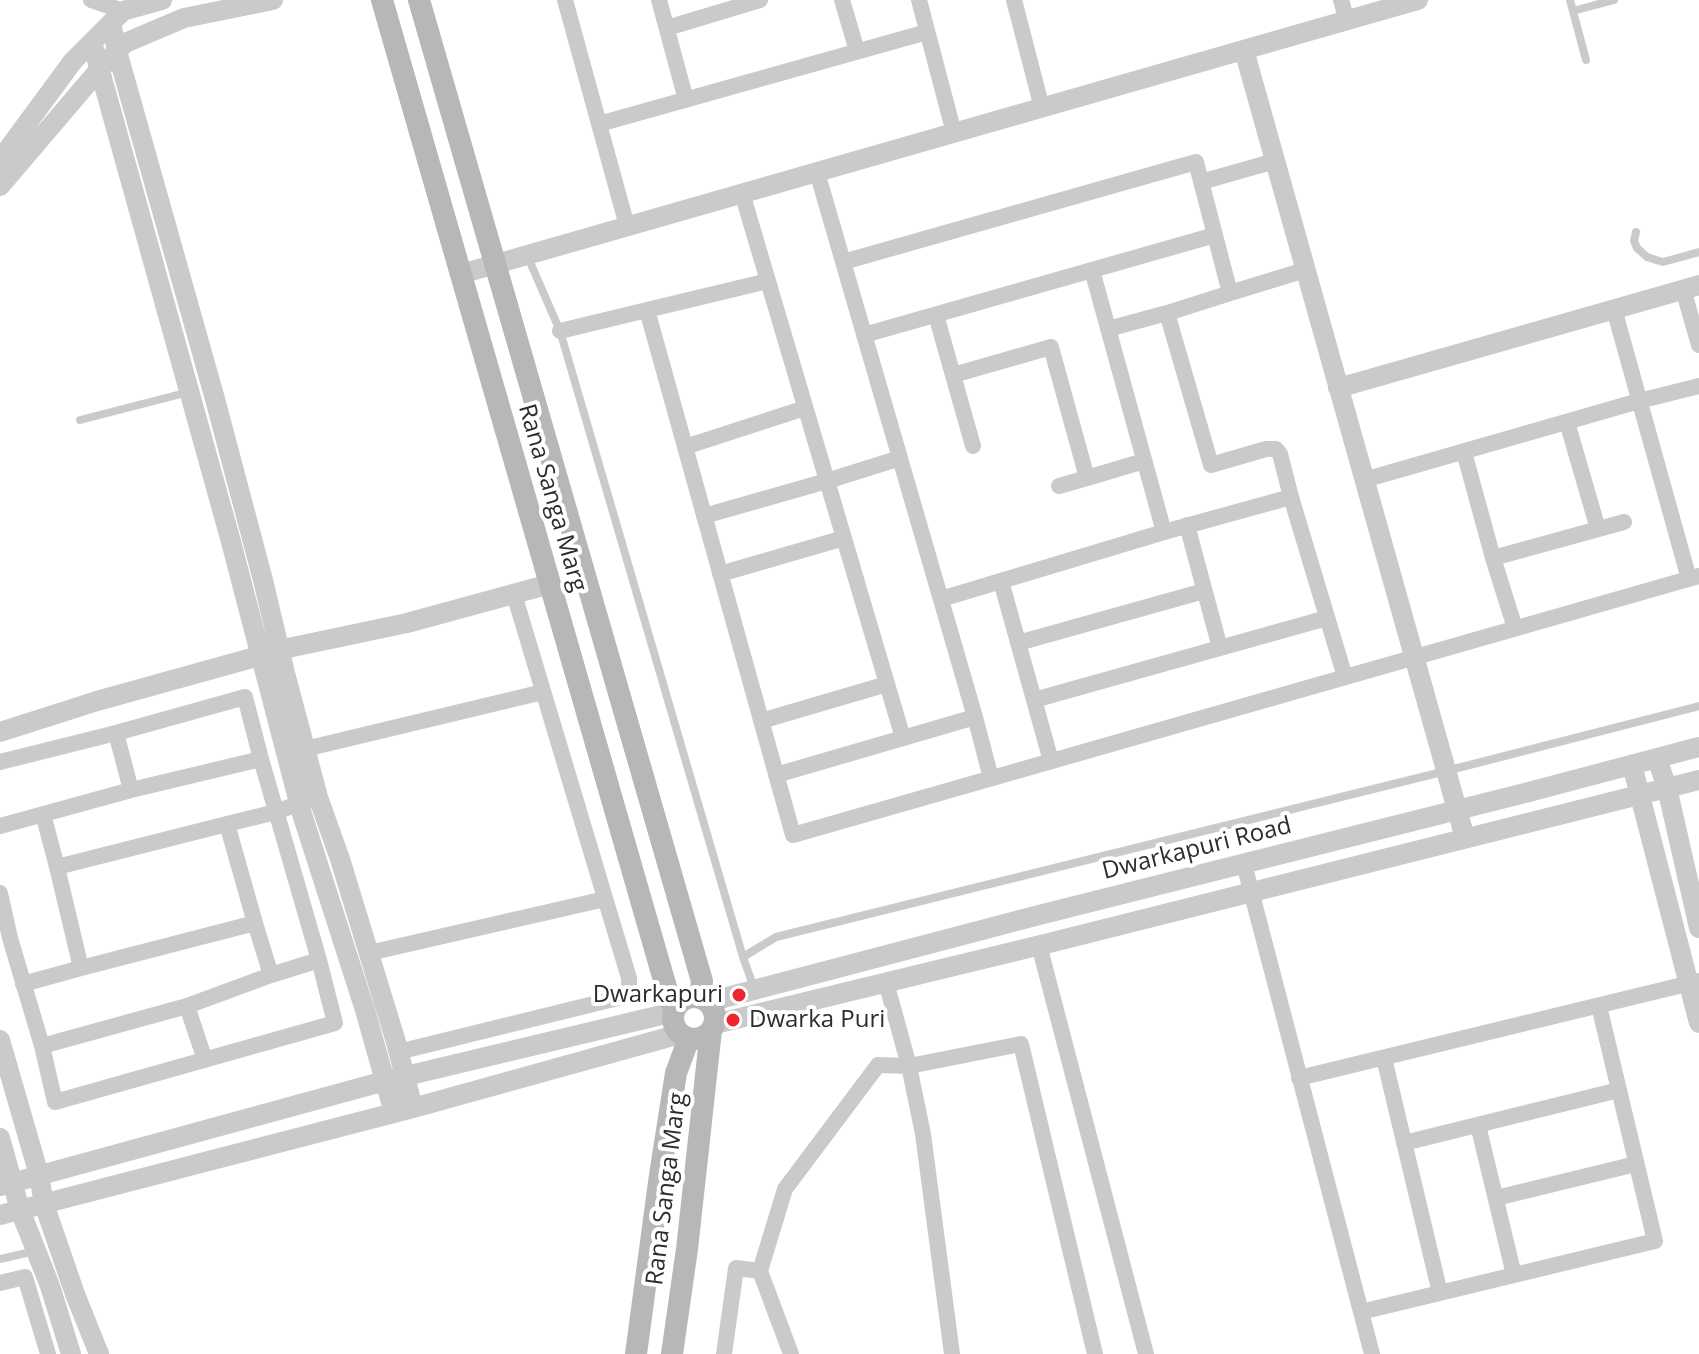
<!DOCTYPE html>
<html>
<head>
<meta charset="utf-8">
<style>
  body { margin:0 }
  canvas { display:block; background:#fff }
</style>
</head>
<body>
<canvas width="1699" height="1354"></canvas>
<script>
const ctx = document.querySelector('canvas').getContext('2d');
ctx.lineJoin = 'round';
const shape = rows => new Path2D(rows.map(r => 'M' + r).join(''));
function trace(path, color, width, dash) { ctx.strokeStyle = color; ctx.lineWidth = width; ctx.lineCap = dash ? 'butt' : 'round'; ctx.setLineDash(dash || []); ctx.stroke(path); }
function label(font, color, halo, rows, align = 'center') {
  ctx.font = font + ' "Open Sans",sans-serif'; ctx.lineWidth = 8; ctx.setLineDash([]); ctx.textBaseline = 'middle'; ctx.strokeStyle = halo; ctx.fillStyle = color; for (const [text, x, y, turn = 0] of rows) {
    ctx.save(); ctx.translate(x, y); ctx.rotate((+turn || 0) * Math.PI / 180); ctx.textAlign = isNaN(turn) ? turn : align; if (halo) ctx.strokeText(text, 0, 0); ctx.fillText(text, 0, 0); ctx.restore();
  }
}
trace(shape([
  [1570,0,1586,60],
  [1573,11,1614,0],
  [1636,232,1634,241,1637,248,1647,257,1656,260,1663,262,1699,252],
  [527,255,560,331,743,957],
  [80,420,189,392],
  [754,988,743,957,776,937,1446,771,1699,706],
  [0,1259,35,1251]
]), '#cacaca', 8);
trace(shape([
  [91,0,123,11],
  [565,0,627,226],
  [659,0,686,100],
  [842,0,857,51],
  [919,0,954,133],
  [1014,0,1042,108],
  [1341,0,1347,21],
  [667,28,760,0],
  [599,124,927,32],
  [1201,182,1275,161],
  [742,193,903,738,975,717,817,172],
  [843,262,1196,162,1230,293,1305,270],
  [1092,270,1164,532],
  [768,281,647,310,793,835,1699,576],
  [1683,289,1699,345],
  [1614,309,1689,579],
  [1167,313,1211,465,1266,449,1276,449,1280,454,1291,497],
  [936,315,973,446],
  [1108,329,1167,313,1230,293],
  [560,331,647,310],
  [864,335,1215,235],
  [953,375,1051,347,1087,478,1144,461],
  [1567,422,1598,529],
  [685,447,805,408],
  [1464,452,1493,558,1515,628],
  [1364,480,1639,401,1699,386],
  [1059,486,1087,478],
  [704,516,827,481,900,458],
  [1187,525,1220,648],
  [1493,558,1624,522],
  [720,574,844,538],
  [1001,581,1051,761],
  [941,599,1164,532,1291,497,1345,677],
  [1018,643,1204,591],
  [1034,700,1327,618],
  [975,717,991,778],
  [761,721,887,684],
  [116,733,131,790],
  [305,749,543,692],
  [0,762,116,733,245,697,261,759,319,960,335,1023,55,1102,42,1046,10,938,0,893],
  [776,775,903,738],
  [43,814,57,867],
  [227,824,255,923,81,968,57,867,227,824,276,812,308,800],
  [0,826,131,790,261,759],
  [1244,864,1372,1354],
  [255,923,271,975],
  [1039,945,1146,1354],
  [369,953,605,899],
  [886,982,909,1066,923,1134,952,1354],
  [23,984,81,968],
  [187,1006,205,1060],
  [42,1046,187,1006,271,975,319,960],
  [398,1052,622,997,627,993,629,985,629,978,514,594],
  [1384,1058,1440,1293],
  [1299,1078,1699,981],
  [1478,1125,1514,1275],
  [1404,1143,1619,1090],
  [1496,1198,1636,1164],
  [760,1271,791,1354],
  [0,1283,25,1277,48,1354],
  [1361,1312,1655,1241,1599,1006],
  [724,1354,736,1268,760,1271,785,1189,878,1065,909,1066,1021,1044,1095,1354]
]), '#cacaca', 16);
trace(shape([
  [111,23,117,51,215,399,263,580,285,673,318,797,340,859,396,1042,413,1108],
  [92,42,230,538,302,814,365,1010,394,1113],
  [1244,50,1465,838],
  [0,160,73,61,123,11,162,0],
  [0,186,98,71,125,43,184,18,273,0],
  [461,274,1418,0],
  [1338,388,1699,285],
  [0,732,97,701,288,648,407,623,550,584],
  [1657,758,1667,788,1699,928],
  [1632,765,1699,1023],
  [708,1002,1039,915,1525,793,1699,747],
  [715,1024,1049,943,1699,780],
  [0,1040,39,1175,44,1204,75,1294,99,1354],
  [0,1138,20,1210,50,1286,71,1354],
  [0,1186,385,1081,674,1012],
  [0,1215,413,1108,680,1034]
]), '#cacaca', 20);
trace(shape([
  [382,0,670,1001,677,1006],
  [419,0,702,981,700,998],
  '673 1018a21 21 0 1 1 42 0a21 21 0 1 1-42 0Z',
  [636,1354,660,1175,676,1073,689,1038],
  [672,1354,687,1249,711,1030]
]), '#b7b7b7', 22);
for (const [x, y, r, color] of [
  [739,995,8,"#ee252a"],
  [733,1020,8,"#ee252a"]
]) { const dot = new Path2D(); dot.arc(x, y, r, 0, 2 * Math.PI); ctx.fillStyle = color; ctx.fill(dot); trace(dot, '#fff', 3); }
label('24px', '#2d2d2d', '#fff', [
  ["Rana Sanga Marg",552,498,74],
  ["Dwarkapuri Road",1197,849,-14],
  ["Rana Sanga Marg",667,1189,-83]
]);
label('24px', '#2d2d2d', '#fff', [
  ["Dwarkapuri",723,995],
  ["Dwarka Puri",749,1020,"left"]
], 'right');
</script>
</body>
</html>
